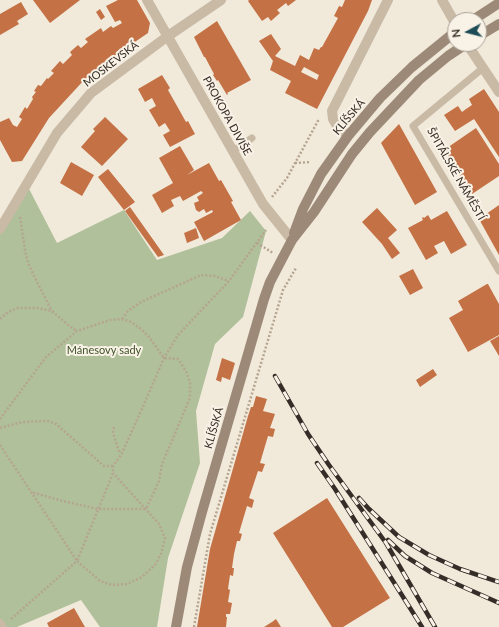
<!DOCTYPE html>
<html>
<head>
<meta charset="utf-8">
<style>
  body { margin:0 }
  #map { position:relative; width:499px; height:627px; overflow:hidden; background:#f1e9da; font-family:Lato,sans-serif }
  canvas { display:block }
  .north { position:absolute; left:447px; top:12px; width:40px; height:40px; box-sizing:border-box; background:#f9f2e6; border:1px solid #aba39a; border-radius:50%; rotate:263deg; font-size:11px; font-weight:700; line-height:16px; text-align:center; color:#352d27 }
  .north::after { content:''; display:block; margin:auto; width:14px; height:18px; background:#1d4c56; clip-path:polygon(50% 0,100% 100%,50% 72%,0 100%) }
</style>
</head>
<body>
<div id="map">
<canvas width="499" height="627"></canvas>
<div class="north">N</div>
</div>
<script>
const ctx = document.querySelector('canvas').getContext('2d');
ctx.lineJoin = 'round';
function fill(path, color) { ctx.fillStyle = color; ctx.fill(path, 'evenodd'); }
const shape = rows => new Path2D(rows.map(r => 'M' + r).join(''));
function trace(path, color, width, dash) { ctx.strokeStyle = color; ctx.lineWidth = width; ctx.lineCap = dash ? 'butt' : 'round'; ctx.setLineDash(dash || []); ctx.stroke(path); }
function label(font, color, halo, rows, align = 'center') {
  ctx.font = font + ' Lato,sans-serif'; ctx.lineWidth = 4; ctx.setLineDash([]); ctx.textBaseline = 'middle'; ctx.strokeStyle = halo; ctx.fillStyle = color; for (const [text, x, y, turn = 0] of rows) {
    ctx.save(); ctx.translate(x, y); ctx.rotate((+turn || 0) * Math.PI / 180); ctx.textAlign = isNaN(turn) ? turn : align; if (halo) ctx.strokeText(text, 0, 0); ctx.fillText(text, 0, 0); ctx.restore();
  }
}
fill(shape([
  [26,183,57,243,124,210,157,260,222,238,250,211,266,231,243,317,215,344,196,411,200,463,168,558,157,627,100,627,81,600,17,627,2,627,0,624,0,229]
]), '#afc09a');
fill(shape([
  [33,0,80,0,50,23],
  [118,0,137,0,150,23,148,33,104,63,85,79,49,118,22,161,12,162,0,140,0,122,9,118,13,125,17,127,22,119,19,117,25,107,27,109,33,99,32,97,36,92,34,91,38,85,41,86,47,78,48,79,54,73,51,71,60,61,63,64,72,55,70,52,78,45,81,48,88,42,85,39,101,28,103,32,111,26,113,28,122,23,120,20,115,22,106,6],
  [249,0,296,0,288,6,286,3,277,10,280,13,271,21,268,17,262,21,248,1],
  [345,0,372,0,368,11,317,109,285,93,291,81,270,70,273,61,259,41,271,34,281,49,275,56,295,66,300,55,309,60,314,48,319,50,321,47,322,47,338,18,334,16,339,6,342,7],
  [304,67,319,75,317,80,301,72],
  [21,2,28,14,17,21,19,24,0,35,0,14],
  [100,9,105,17,101,20,96,12],
  [217,21,251,80,227,93,228,94,227,95,218,80,217,81,213,75,214,74,205,57,204,57,194,37],
  [162,75,170,88,168,90,186,122,188,121,195,134,170,147,163,135,170,131,165,123,159,127,149,110,156,106,152,98,145,102,138,89],
  [484,89,499,112,499,157,474,119,455,131,444,115,458,106,462,112,466,109,472,105,469,99],
  [105,117,128,139,102,166,81,147,95,131,93,129],
  [399,124,437,192,415,205,381,143],
  [476,128,499,164,499,176,472,194,444,150],
  [180,146,194,170,187,175,209,163,219,181,221,180,233,201,231,202,241,220,204,241,194,222,213,212,212,210,206,213,204,209,199,212,196,210,194,203,199,201,197,197,203,193,201,191,183,201,180,196,171,200,174,206,162,213,152,195,173,183,159,158],
  [71,162,94,175,82,196,60,183],
  [108,169,135,202,124,210,98,177],
  [499,205,499,255,479,219],
  [130,207,164,255,158,257,125,211],
  [377,208,397,230,388,238,400,253,392,259,382,244,362,222],
  [447,211,467,245,451,254,444,241,434,246,438,253,426,260,408,228,423,220,422,218,423,217,424,218,428,215,431,220],
  [196,228,199,238,187,243,184,233],
  [413,269,423,288,410,295,399,276],
  [487,284,488,284,499,304,499,335,468,352,449,318,463,310,458,301],
  [499,336,499,356,490,341],
  [222,358,235,363,230,380,222,377,221,382,216,380],
  [433,369,437,375,420,387,416,380],
  [256,396,267,399,263,411,275,414,270,428,275,429,273,437,268,436,260,463,265,464,262,472,258,471,249,498,254,500,252,508,247,506,239,533,242,534,240,541,237,541,234,554,232,568,234,568,233,576,230,575,228,589,230,590,228,602,232,603,230,614,226,614,226,617,227,617,226,627,197,627,210,549,248,416,251,407,253,407],
  [327,498,390,598,343,627,332,627,273,533],
  [74,608,85,627,49,627,47,623],
  [276,619,281,627,264,627,272,622]
]), '#c47145');
trace(shape([
  [295,163,311,162],
  [272,197,287,178,319,119],
  [20,217,25,250,28,263,37,282,52,311],
  [257,243,273,253],
  [0,319,8,312,18,308,37,308,52,311,68,325,77,331],
  [122,319,128,311,141,302,201,275,215,276,229,281],
  [0,419,46,357,77,331,110,320,122,319,131,322,141,329,149,337,164,358,178,359,186,371,190,383,190,398,162,464,159,481,146,509,98,509,63,501,31,492],
  [114,427,113,433,120,454],
  [0,428,22,422,48,421,56,424,104,466,113,466],
  [0,445,77,561,113,473,113,466,121,455,141,411,164,358,178,335,229,281,266,230],
  [11,619,77,561,100,581,112,585,127,584,142,577,155,565,161,554,165,538,159,524,113,473],
  [194,627,210,534,283,290,296,268]
]), '#b5a490', 2.5, [2, 2]);
trace(shape([
  [483,68,413,126,499,271],
  [233,151,252,138]
]), '#c9baa6', 7);
trace(shape([
  [147,0,263,204,292,240],
  [442,0,455,23],
  [467,44,499,92],
  [348,136,337,126,333,119,332,111,388,0],
  [0,229,57,133,91,93,168,36,221,0],
  [0,624,2,627]
]), '#c9baa6', 10);
trace(shape([
  [473,20,499,3],
  [479,36,499,24],
  [294,233,303,209,321,174,348,136,380,98,412,67,455,32],
  [176,627,187,567,202,512,264,299,270,282,282,259,292,240,314,212,352,154,370,132,419,80,448,56,466,44]
]), '#9c8978', 10);
const rail = shape([
  [275,376,308,434,329,465,386,543,435,627],
  [317,463,335,489,422,627],
  [359,498,369,509,399,537,429,555,460,569,499,582],
  [388,540,405,556,432,573,499,603]
]);
trace(rail, '#352d27', 4.5);
trace(rail, '#f9f2e6', 3, [9]);
label('11px', '#352d27', '#f9f2e6', [
  ["MOSKEVSKÁ",111,64,-38],
  ["PROKOPA DIVIŠE",227,116,61],
  ["KLÍŠSKÁ",349,117,-50],
  ["ŠPITÁLSKÉ NÁMĚSTÍ",456,174,60],
  ["KLÍŠSKÁ",214,428,-74]
]);
label('11px', '#40532b', '#f9f2e6', [
  ["Mánesovy sady",104,350]
]);
</script>
</body>
</html>
